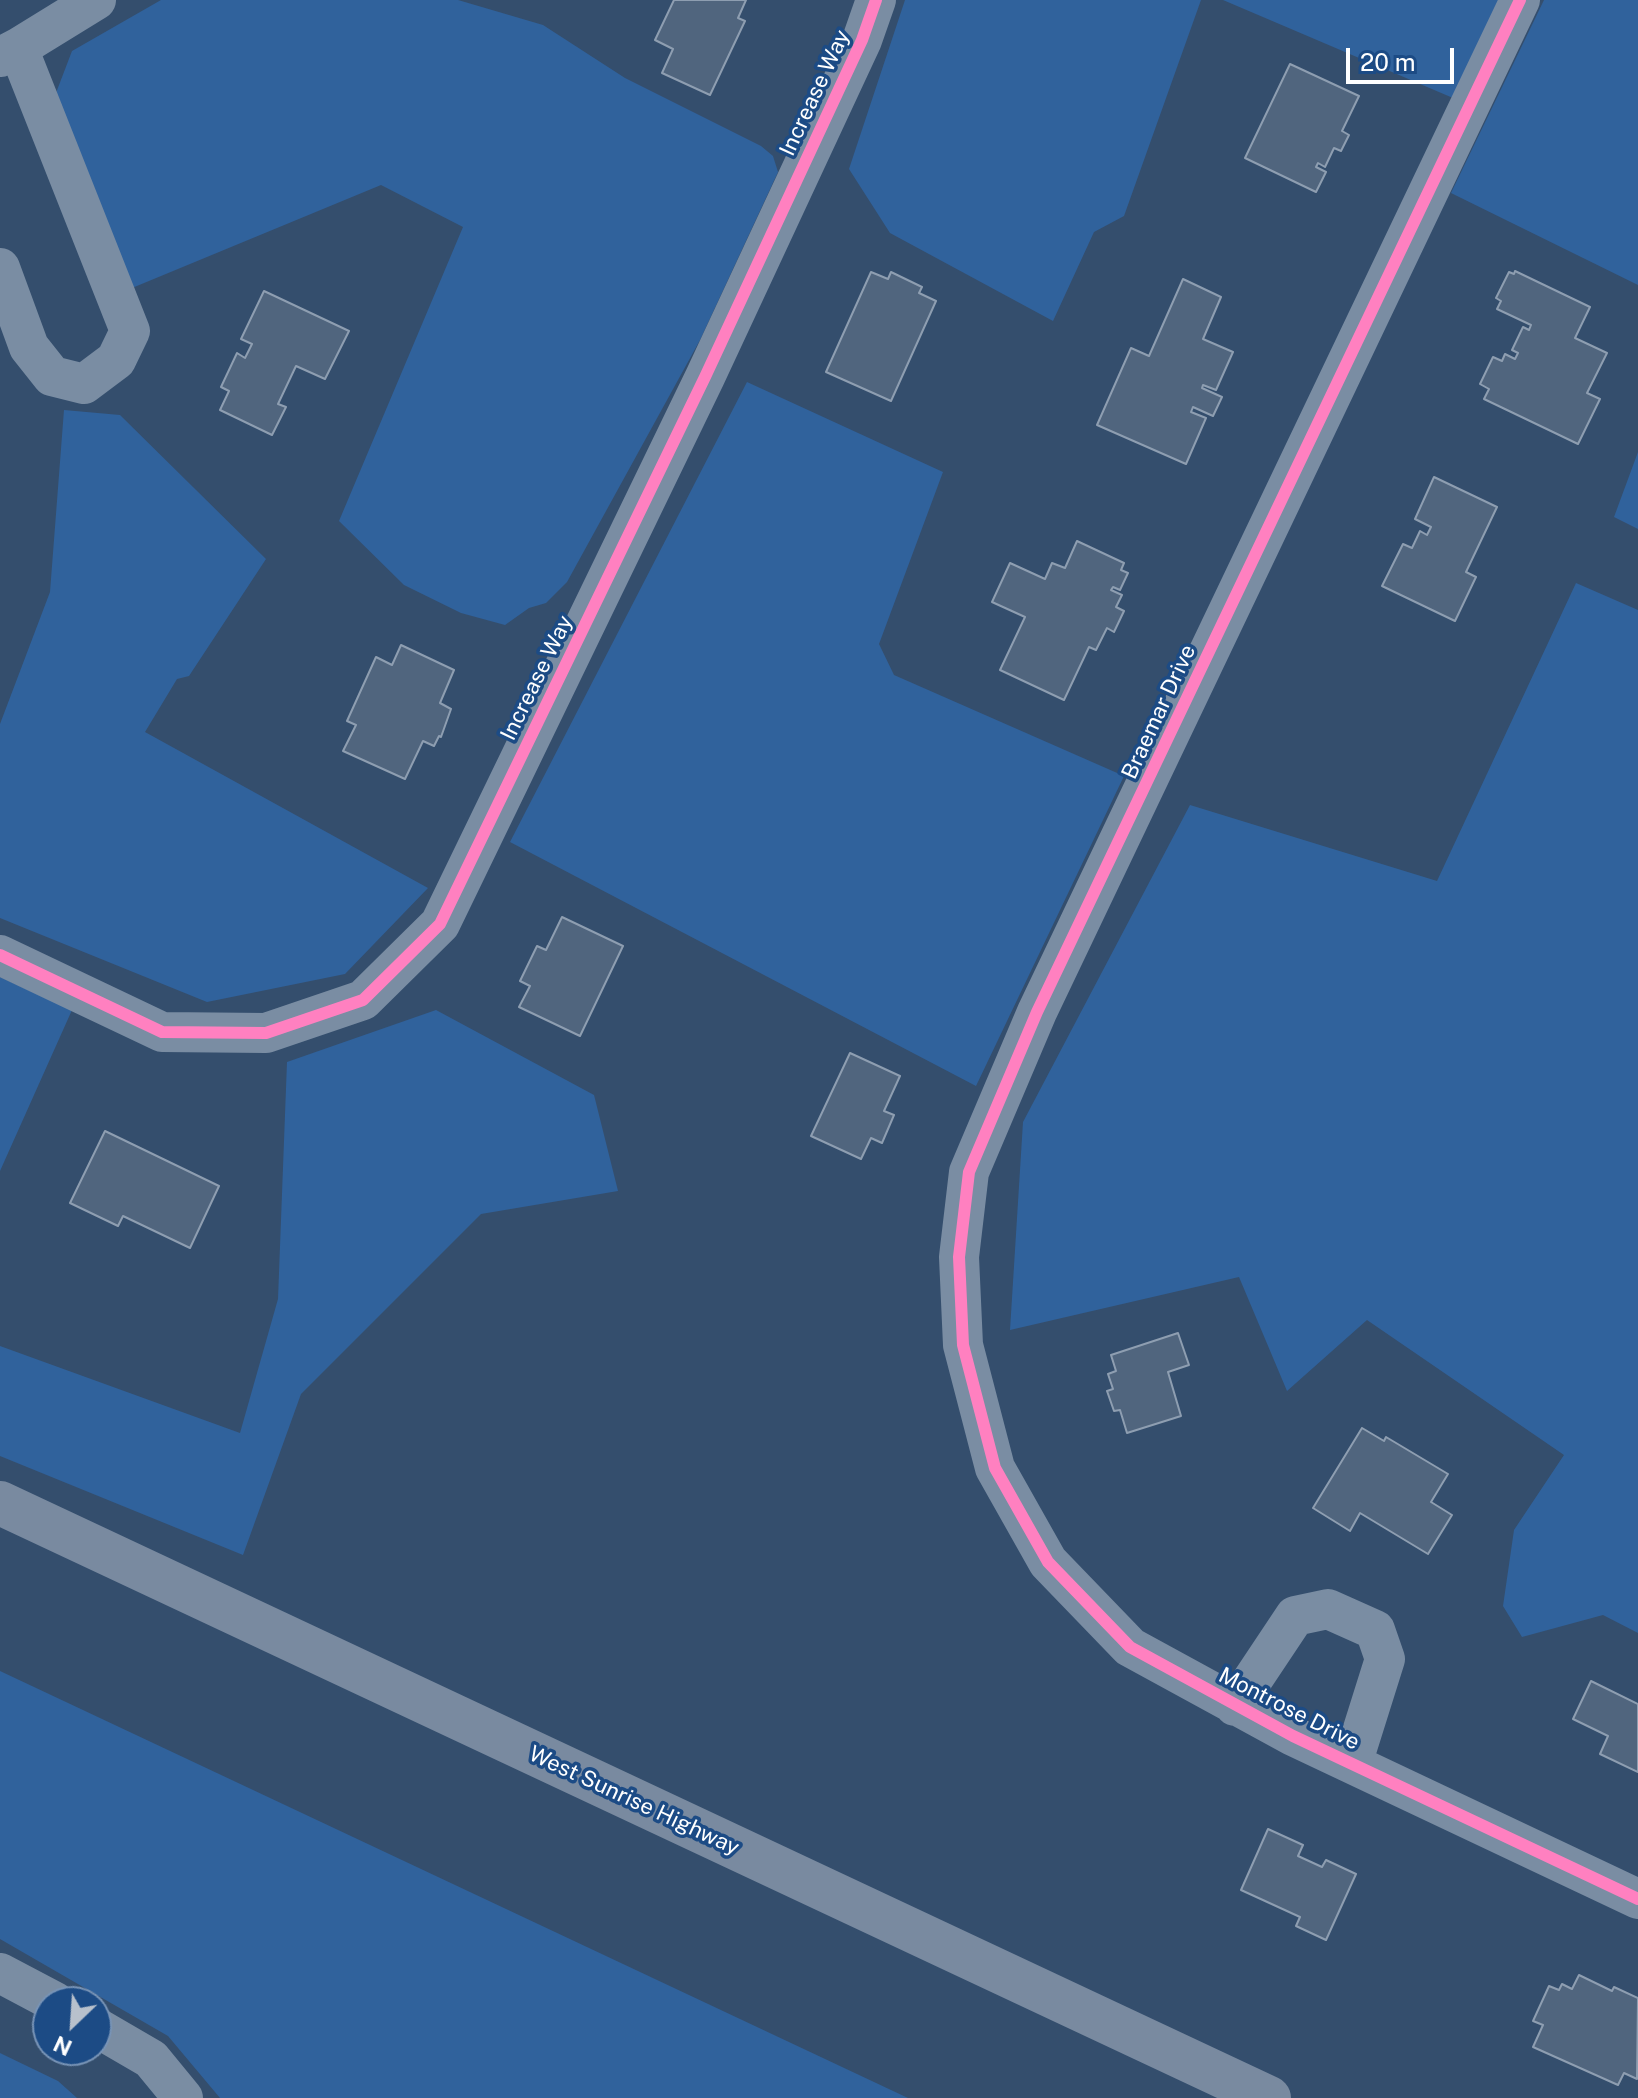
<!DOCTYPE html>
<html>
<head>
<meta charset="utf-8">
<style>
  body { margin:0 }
  #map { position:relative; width:1638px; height:2098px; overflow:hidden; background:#344e6d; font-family:"Public Sans",sans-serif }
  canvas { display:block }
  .north { position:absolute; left:32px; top:1986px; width:80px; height:80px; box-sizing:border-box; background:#1c4b85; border:2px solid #7793b6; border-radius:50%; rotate:205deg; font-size:22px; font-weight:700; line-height:32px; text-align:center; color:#fff }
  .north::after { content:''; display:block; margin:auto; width:28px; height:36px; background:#b8c1cc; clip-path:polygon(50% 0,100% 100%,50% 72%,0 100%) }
  .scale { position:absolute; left:1346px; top:48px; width:108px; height:36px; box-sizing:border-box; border:4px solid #fff; border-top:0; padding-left:10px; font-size:24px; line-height:28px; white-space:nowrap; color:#fff; -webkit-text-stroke:6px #1c4b85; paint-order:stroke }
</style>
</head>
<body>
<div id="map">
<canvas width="1638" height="2098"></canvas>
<div class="north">N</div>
<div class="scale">20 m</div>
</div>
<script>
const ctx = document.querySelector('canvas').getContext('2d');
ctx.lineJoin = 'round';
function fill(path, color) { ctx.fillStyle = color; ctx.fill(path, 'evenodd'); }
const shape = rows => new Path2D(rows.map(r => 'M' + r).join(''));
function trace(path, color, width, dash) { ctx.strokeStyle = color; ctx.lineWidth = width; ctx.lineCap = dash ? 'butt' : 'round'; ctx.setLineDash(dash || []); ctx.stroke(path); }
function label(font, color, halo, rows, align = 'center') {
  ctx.font = font + ' "Public Sans",sans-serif'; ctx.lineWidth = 7; ctx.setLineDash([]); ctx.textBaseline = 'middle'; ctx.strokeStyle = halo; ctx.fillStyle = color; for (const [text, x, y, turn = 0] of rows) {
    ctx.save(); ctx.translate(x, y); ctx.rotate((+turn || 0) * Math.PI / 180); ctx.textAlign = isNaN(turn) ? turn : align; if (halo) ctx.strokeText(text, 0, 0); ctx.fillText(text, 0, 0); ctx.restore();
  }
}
fill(shape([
  [161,0,458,0,543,25,625,78,761,146,773,156,778,172,700,340,567,582,546,603,529,608,505,625,461,613,404,585,339,521,463,227,381,185,132,288,51,106,72,51],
  [905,0,1201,0,1124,216,1094,232,1053,321,890,233,849,169],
  [1223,0,1499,0,1453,98],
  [1544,0,1638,0,1638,285,1451,193],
  [747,382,943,472,879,644,894,675,1124,776,976,1086,510,842],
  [64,410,120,415,266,559,189,676,177,679,145,732,428,888,345,974,207,1002,0,918,0,724,50,592],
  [1638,452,1638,529,1614,517],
  [1576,583,1638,610,1638,1633,1603,1615,1522,1637,1503,1606,1514,1530,1564,1455,1367,1320,1287,1391,1239,1277,1010,1330,1023,1122,1190,805,1437,881],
  [0,977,72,1010,0,1171],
  [436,1010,594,1095,618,1191,481,1214,301,1394,243,1555,0,1456,0,1346,240,1433,278,1299,287,1062],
  [0,1671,908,2098,220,2098,168,2036,0,1939],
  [0,2053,58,2081,77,2098,0,2098]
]), '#30629c');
const building = shape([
  [674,0,746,0,738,18,745,21,710,95,662,73,673,49,655,40,674,0],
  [1290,64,1359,96,1342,131,1349,135,1341,151,1334,148,1325,167,1318,163,1316,167,1326,172,1316,192,1245,158,1290,64],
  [1515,271,1590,307,1575,338,1607,353,1587,393,1600,399,1578,444,1484,399,1489,389,1480,384,1493,357,1502,361,1505,354,1515,359,1518,353,1512,350,1523,327,1529,330,1531,325,1497,309,1501,301,1496,298,1509,272,1514,274,1515,271],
  [871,272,888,279,891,272,922,287,919,293,936,301,891,401,826,372,871,272],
  [1183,279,1221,297,1203,339,1233,352,1216,390,1203,385,1202,388,1222,397,1213,416,1193,407,1191,412,1206,418,1186,464,1097,425,1131,348,1149,356,1183,279],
  [264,291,349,331,325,379,296,366,278,404,286,407,272,435,220,410,229,391,221,387,237,353,245,358,252,344,241,339,264,291],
  [1434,477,1497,507,1466,572,1476,577,1455,621,1382,586,1403,544,1412,548,1420,531,1427,535,1431,527,1415,519,1434,477],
  [1077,541,1124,563,1121,570,1128,573,1120,590,1113,587,1111,590,1122,595,1116,607,1124,611,1114,632,1107,628,1096,650,1089,647,1064,700,1000,670,1025,617,992,602,1010,563,1045,579,1052,563,1065,568,1077,541],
  [401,645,454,670,440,703,451,709,441,737,439,736,434,746,423,741,405,779,343,751,356,725,347,721,376,657,392,665,401,645],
  [562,917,623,946,580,1036,519,1007,530,986,520,981,537,946,546,950,562,917],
  [850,1053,900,1076,884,1111,894,1115,882,1143,871,1138,861,1159,811,1136,850,1053],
  [105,1131,219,1186,190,1248,123,1216,118,1226,70,1203,105,1131],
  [1178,1333,1189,1365,1168,1372,1181,1416,1127,1433,1120,1410,1114,1411,1107,1391,1113,1389,1108,1374,1116,1371,1111,1355,1178,1333],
  [1362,1428,1384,1441,1386,1437,1448,1474,1431,1502,1452,1515,1428,1554,1360,1513,1350,1531,1313,1508,1362,1428],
  [1591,1681,1638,1704,1638,1772,1600,1754,1608,1736,1573,1719,1591,1681],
  [1268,1829,1303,1845,1298,1856,1322,1867,1326,1860,1356,1874,1326,1940,1296,1926,1300,1917,1241,1890,1268,1829],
  [1579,1975,1612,1991,1614,1987,1638,1998,1637,2079,1624,2073,1618,2085,1533,2047,1543,2025,1533,2021,1549,1986,1559,1990,1562,1984,1572,1989,1579,1975]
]);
fill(building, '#50657e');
trace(building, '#8e9eb1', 2);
trace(shape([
  [1520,0,1037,1012,969,1172,959,1257,963,1345,995,1468,1048,1562,1130,1647,1293,1736,1638,1899],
  [0,57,18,48,96,0],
  [0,268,29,347,52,376,84,384,116,360,130,331,18,48],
  [0,955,162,1032,266,1033,363,1000,440,924,705,377,862,40,876,0],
  [1235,1706,1295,1616,1328,1609,1375,1630,1385,1659,1352,1764],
  [0,1973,55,2002],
  [96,2027,151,2059,183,2098]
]), '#7a8da3', 40);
trace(shape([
  [0,1503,1269,2098]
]), '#798aa0', 44);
trace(shape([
  [1520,0,1037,1012,969,1172,959,1257,963,1345,995,1468,1048,1562,1130,1647,1293,1736,1638,1899],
  [0,955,162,1032,266,1033,363,1000,440,924,705,377,862,40,876,0]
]), '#ff80c0', 12);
label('22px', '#fff', '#1c4b85', [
  ["Increase Way",815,93,-65],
  ["Increase Way",537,678,-64],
  ["Braemar Drive",1159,712,-65],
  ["Montrose Drive",1289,1709,27],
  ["West Sunrise Highway",634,1801,25]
]);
</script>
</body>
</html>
